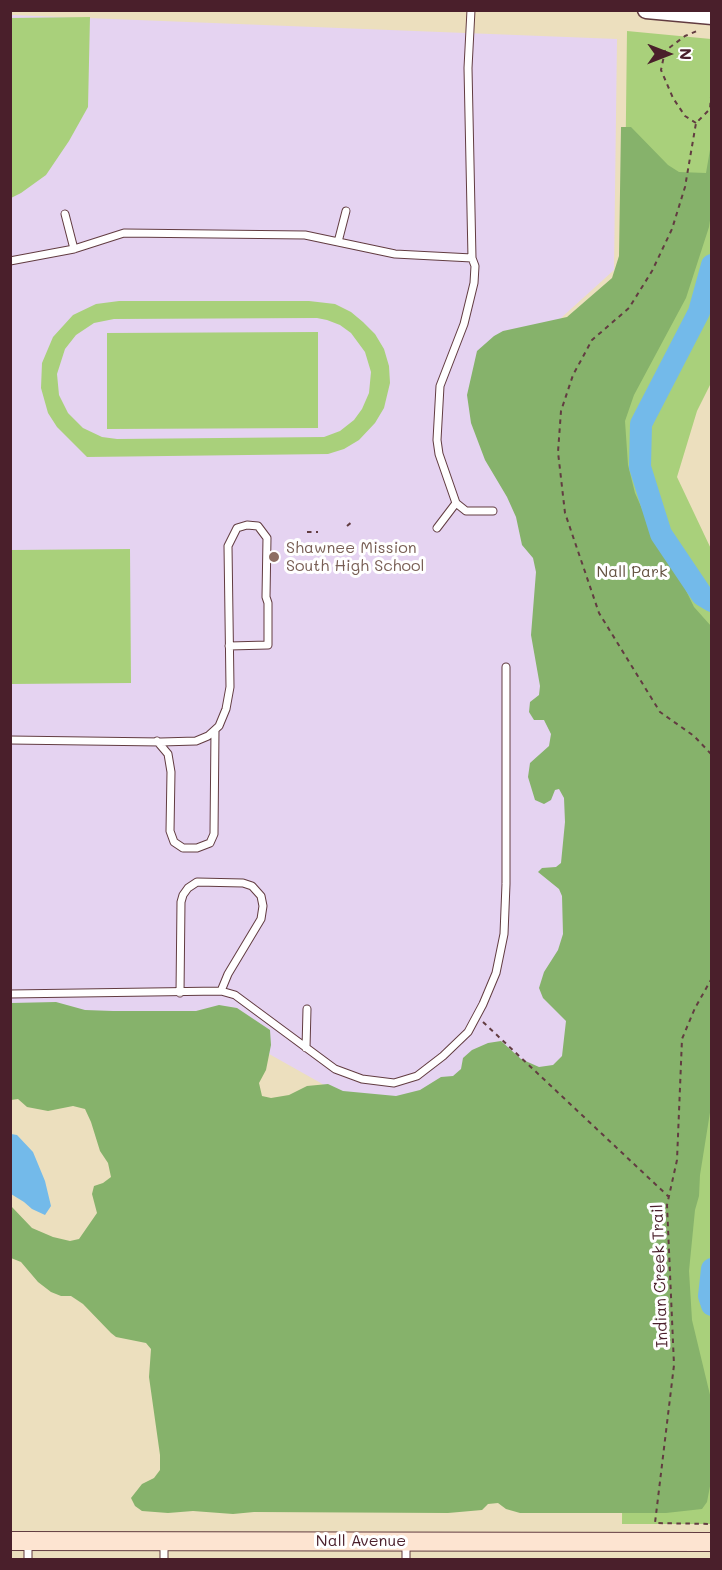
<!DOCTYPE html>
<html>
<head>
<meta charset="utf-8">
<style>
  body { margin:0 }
  #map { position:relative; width:722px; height:1570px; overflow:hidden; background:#ecdfbe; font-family:Mali,sans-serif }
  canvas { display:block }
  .frame { position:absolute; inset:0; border:12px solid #4a1f2b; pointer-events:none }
  .north { position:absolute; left:638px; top:24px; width:60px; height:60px; -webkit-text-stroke:4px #fff; paint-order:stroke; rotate:90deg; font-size:16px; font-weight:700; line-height:24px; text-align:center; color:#4a1f2b }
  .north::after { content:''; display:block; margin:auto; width:21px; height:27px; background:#4a1f2b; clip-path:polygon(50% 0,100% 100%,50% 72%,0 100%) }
</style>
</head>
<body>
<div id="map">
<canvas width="722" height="1570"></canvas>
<div class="frame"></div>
<div class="north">N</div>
</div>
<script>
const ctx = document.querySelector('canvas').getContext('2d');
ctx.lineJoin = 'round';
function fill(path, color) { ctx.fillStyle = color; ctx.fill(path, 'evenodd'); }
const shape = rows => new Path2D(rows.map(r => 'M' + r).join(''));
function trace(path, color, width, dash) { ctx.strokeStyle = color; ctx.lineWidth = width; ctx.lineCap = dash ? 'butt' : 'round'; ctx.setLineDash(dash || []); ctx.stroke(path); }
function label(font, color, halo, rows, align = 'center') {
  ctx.font = font + ' Mali,sans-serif'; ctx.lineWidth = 6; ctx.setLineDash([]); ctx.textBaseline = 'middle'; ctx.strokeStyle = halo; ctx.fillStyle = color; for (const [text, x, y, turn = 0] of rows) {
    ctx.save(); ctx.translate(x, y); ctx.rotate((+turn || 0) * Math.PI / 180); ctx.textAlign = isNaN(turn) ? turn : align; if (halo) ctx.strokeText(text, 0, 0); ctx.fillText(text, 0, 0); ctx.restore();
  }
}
fill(shape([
  [11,15,617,39,614,270,561,318,528,372,603,1055,430,1101,342,1095,223,1028,11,1033]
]), '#e5d3f1');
fill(shape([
  [90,17,88,107,69,141,46,175,21,193,11,198,11,18],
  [627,31,711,39,711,383,697,411,677,477,712,551,711,1524,622,1524,627,715,570,325,624,276],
  [119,301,309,301,335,304,351,312,363,322,375,334,384,349,389,366,390,383,384,408,375,423,359,440,344,449,328,454,87,457,57,427,48,413,41,388,42,363,53,337,73,315,96,304],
  [114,319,317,318,327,320,340,325,351,333,365,352,371,372,369,393,362,409,354,420,340,431,324,437,117,439,102,437,83,428,68,413,59,395,57,374,65,349,76,335,94,323],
  [318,332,318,428,107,429,107,333],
  [130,549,131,683,11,684,11,550]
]), '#a9d07b');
fill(shape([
  [621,127,631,127,668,165,679,172,706,173,711,144,712,207,709,227,686,298,634,395,625,421,628,465,635,493,647,520,673,564,694,607,711,626,712,1100,700,1175,699,1196,695,1210,689,1271,692,1320,711,1399,711,1481,707,1502,702,1509,666,1513,520,1513,506,1509,498,1503,488,1504,482,1510,448,1513,254,1512,233,1514,193,1511,168,1513,142,1511,135,1506,131,1498,142,1484,154,1478,160,1470,160,1455,149,1377,151,1349,146,1343,116,1337,111,1333,83,1304,71,1296,61,1296,51,1292,38,1282,21,1262,11,1258,11,1206,32,1228,53,1237,70,1241,79,1239,97,1213,92,1194,94,1186,103,1183,111,1177,108,1163,100,1151,91,1122,85,1109,73,1106,48,1111,27,1107,18,1099,11,1100,11,1003,56,1002,85,1010,113,1011,196,1011,219,1005,237,1008,270,1030,271,1045,266,1070,259,1083,262,1096,271,1098,289,1095,307,1086,328,1084,343,1091,396,1096,420,1090,441,1077,453,1076,461,1069,463,1058,472,1050,488,1043,501,1041,521,1059,539,1067,553,1065,562,1056,566,1021,543,998,539,988,544,972,558,950,563,934,562,896,559,889,538,872,542,868,556,867,561,863,565,822,564,798,559,789,555,790,551,800,544,804,535,800,528,777,530,763,549,746,551,734,544,720,534,720,529,712,530,702,539,695,540,686,531,635,536,572,533,558,522,545,516,517,507,497,485,460,471,423,467,395,477,351,494,336,503,331,567,317,612,278,619,256]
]), '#86b26b');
fill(shape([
  [11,1134,17,1135,33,1152,45,1181,51,1206,45,1215,32,1209,24,1202,11,1194]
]), '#73baea');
trace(shape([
  [712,265,699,312,641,424,640,467,661,534,702,595,712,601],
  [712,1269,709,1296,712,1305]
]), '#73baea', 22);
const service = shape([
  [65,214,74,249],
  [338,242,346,211],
  [10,261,74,249,124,233,305,235,395,254,472,258,468,68,471,10],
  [456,503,466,511,493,511],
  [437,528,456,503,439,454,437,440,440,386,464,324,474,283,475,266,472,258],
  [10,740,161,742,196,741,208,736,219,726,226,709,230,687,228,546,237,528,247,525,258,526,267,538,266,597,268,603,268,645,229,646],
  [157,741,168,754,171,772,170,831,174,842,183,848,197,848,210,843,214,834,215,730],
  [180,993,181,902,183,895,188,888,197,882,243,883,252,886,261,896,263,906,261,919,228,974,221,991],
  [10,994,221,991,235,995,335,1069,362,1079,394,1083,417,1076,443,1056,468,1032,483,1004,496,973,504,934,506,884,506,667],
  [306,1048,307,1009],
  [406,1544,406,1560],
  [28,1560,28,1543],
  [164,1560,164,1541]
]);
const tertiary = shape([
  [646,10,712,16]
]);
const secondary = shape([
  [10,1541,712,1542]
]);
trace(service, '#623c41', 9);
trace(tertiary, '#623c41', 19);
trace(secondary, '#623c41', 20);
trace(shape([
  [712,85,710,109,696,123,685,187,672,229,652,271,629,308,592,340,573,375,561,411,558,452,565,513,599,613,660,712,694,736,712,755],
  [696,123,685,116,673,98,661,70,665,51,685,36,697,31],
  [347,526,353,521],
  [307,532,318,532],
  [712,978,695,1008,682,1039,677,1160,667,1205,674,1365,655,1523,712,1524],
  [483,1022,669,1197]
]), '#623c41', 2, [4.5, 4.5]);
trace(service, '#fff', 7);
trace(tertiary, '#fff', 16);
trace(secondary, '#fde4d1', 18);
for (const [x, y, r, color] of [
  [274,557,6,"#8d6e63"]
]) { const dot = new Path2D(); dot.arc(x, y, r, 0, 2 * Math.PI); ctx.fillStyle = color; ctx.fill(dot); trace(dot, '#fff', 2); }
label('16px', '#785e54', '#fff', [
  ["Shawnee Mission",286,548],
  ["South High School",286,566]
], 'left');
label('16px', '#665443', '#fff', [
  ["Nall Park",632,572]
]);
label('16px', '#4a1f2b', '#fff', [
  ["Indian Creek Trail",660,1276,-92],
  ["Nall Avenue",361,1541]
]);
</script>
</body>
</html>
